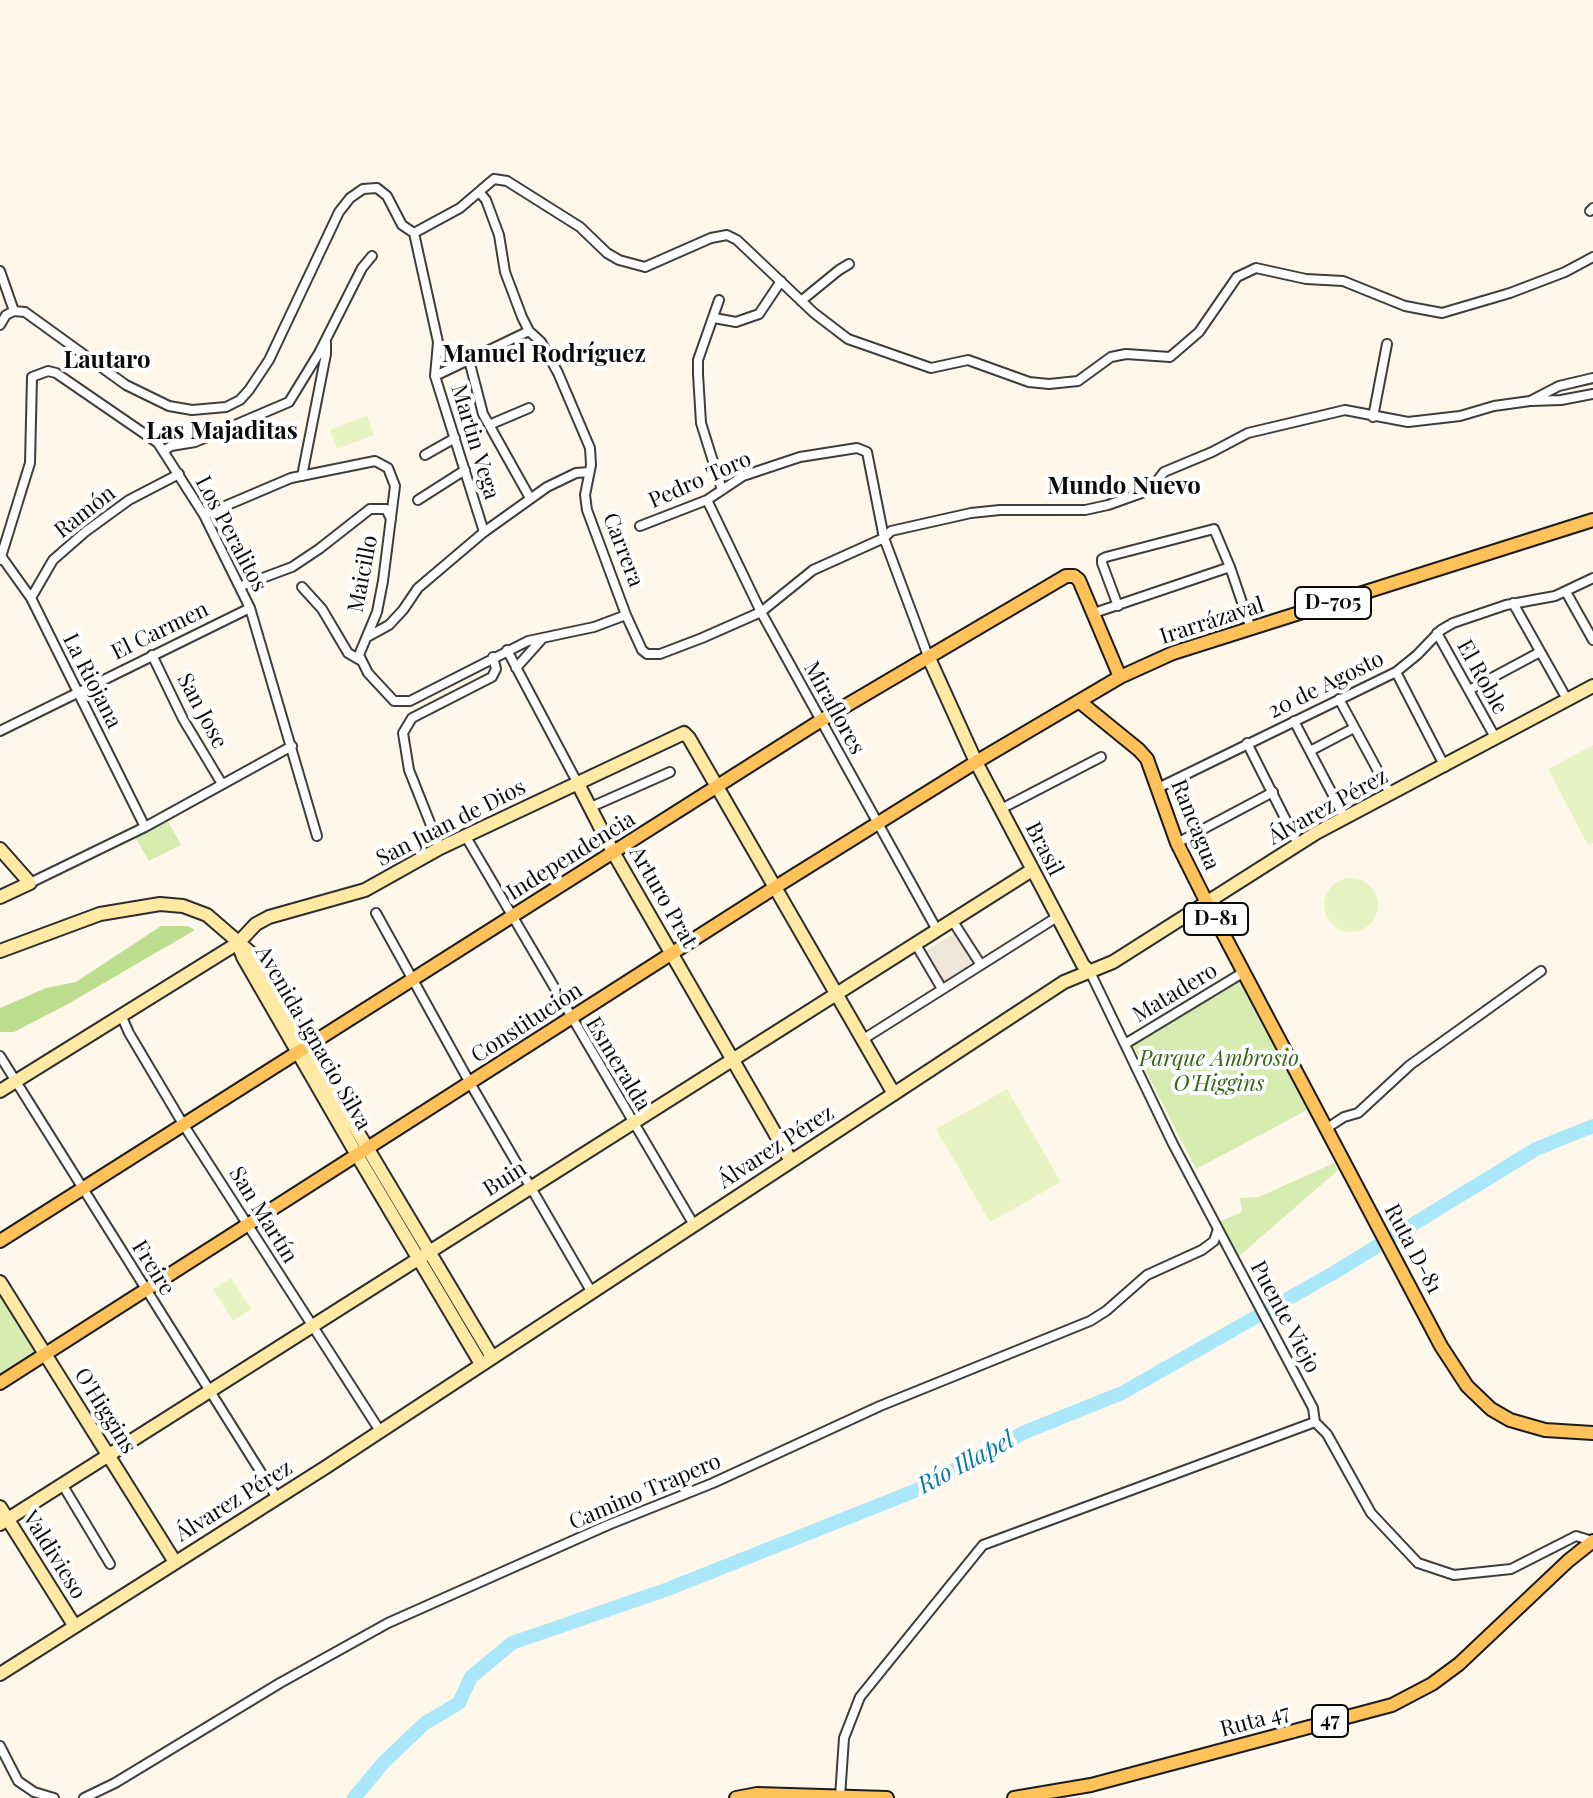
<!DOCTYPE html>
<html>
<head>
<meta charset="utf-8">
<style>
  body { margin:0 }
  canvas { display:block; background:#fff8ea }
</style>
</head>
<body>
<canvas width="1593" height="1798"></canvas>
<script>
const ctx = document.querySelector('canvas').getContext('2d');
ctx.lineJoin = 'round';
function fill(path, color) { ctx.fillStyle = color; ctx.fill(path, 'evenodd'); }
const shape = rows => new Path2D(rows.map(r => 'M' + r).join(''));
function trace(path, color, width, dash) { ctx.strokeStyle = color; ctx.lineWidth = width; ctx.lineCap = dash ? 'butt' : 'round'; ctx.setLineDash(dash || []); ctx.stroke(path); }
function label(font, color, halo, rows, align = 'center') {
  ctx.font = font + ' "Playfair Display",serif'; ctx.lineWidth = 8; ctx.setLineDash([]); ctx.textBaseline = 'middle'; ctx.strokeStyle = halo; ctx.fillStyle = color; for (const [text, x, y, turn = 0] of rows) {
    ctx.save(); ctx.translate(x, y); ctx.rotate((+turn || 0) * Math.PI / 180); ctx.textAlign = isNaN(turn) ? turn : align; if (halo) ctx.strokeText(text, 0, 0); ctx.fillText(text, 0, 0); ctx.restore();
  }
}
fill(shape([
  [168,821,181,845,149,861,135,837],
  [1245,977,1311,1108,1196,1169,1131,1042],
  [1334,1163,1337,1171,1238,1257,1218,1222,1242,1212,1240,1198,1259,1197],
  [0,1292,35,1346,33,1356,0,1378]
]), '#d7ecb0');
fill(shape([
  [161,926,188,926,195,930,66,1005,14,1032,0,1032,0,1008,46,988,76,982]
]), '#bdde8e');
fill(shape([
  [367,415,374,435,337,449,330,430],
  [1593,745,1593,843,1588,845,1548,769],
  '1324 905a27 27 0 1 1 54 0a27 27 0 1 1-54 0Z',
  [1007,1089,1061,1182,990,1222,936,1129],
  [231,1278,251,1309,233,1321,213,1289]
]), '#e8f3c3');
fill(shape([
  [958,931,978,964,942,986,922,953]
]), '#efe6d9');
trace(shape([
  [354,1798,383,1763,425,1723,459,1703,471,1677,512,1643,668,1589,917,1490,1025,1432,1122,1393,1335,1272,1536,1149,1593,1126]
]), '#aae7fb', 14);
const street = shape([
  [480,193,486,200,499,235,505,272,522,317,529,331,541,342,558,373,590,448,591,465,585,495,587,510,626,615,642,650,647,654,660,654,702,638,761,612,813,570,884,538,891,531,971,513,1000,510,1085,510,1108,505,1150,490,1164,472,1212,452,1248,433,1345,410,1408,422,1460,416,1494,406,1530,401,1559,386,1593,378],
  [1590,211,1593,208],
  [414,233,460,208,494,179,507,181,580,227,607,253,619,260,645,267,711,238,727,235,737,240,814,313,848,339,931,368,968,360,1029,382,1049,384,1078,381,1111,357,1126,354,1170,357,1199,332,1237,277,1256,268,1306,279,1343,281,1405,306,1442,313,1510,293,1565,272,1593,257],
  [0,271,14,311],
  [719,300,698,360,698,374,701,423,722,490],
  [801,301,839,270,849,264],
  [714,318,736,322,759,314,781,281],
  [0,325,6,315,14,311,25,312,126,385,169,406,192,410,226,407,240,400,249,390,269,360,339,212,350,198,363,189,377,188,387,196,402,225,414,233,438,342,435,376,484,532],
  [469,360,483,414,530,498],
  [435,376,529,331],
  [1531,401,1561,400,1593,394],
  [1373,417,1387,344],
  [489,425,529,408],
  [165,450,171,446,195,442,289,402,319,353,362,268,372,256],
  [425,455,455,438],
  [302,476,326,354,326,343],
  [418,500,465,470],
  [707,500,761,612,937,930],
  [204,515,291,478,375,461,388,468,395,486,383,581,377,612,359,655,368,673,394,701,410,701,528,641,594,627,626,615],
  [640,526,707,500,743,476,800,457,857,448,867,452,884,538,928,656],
  [1,556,31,598,145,827],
  [0,560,30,463,32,377,48,371,56,373,158,443,204,515,250,608,317,836],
  [241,586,292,567,319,549,370,509,386,509,391,519],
  [302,587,322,609,348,653,360,660],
  [1566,592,1593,640],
  [31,598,53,560,85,532,129,500,179,474],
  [1513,603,1568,701],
  [1118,606,1102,563,1102,559,1106,557,1214,529,1230,567],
  [1094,613,1230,567,1251,629],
  [1437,633,1496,739],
  [369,636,389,625,403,610,418,588,484,532,547,487,576,473,589,472],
  [507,650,577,782],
  [152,655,183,719,222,784],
  [516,668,541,640],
  [1396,672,1445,767],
  [1469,690,1540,652],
  [1339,699,1391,795],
  [1294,721,1345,818],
  [0,731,250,608],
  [1247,743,1298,844],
  [1310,751,1354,728],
  [1158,788,1396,672,1417,655,1441,630,1453,623,1506,605,1555,596,1593,578],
  [591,807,670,772],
  [1001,809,1101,757],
  [466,837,694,1225],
  [1177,843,1273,792],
  [440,848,409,770,403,733,412,718,492,677,496,669,493,657],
  [30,883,145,827,292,746],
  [376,913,470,1083,591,1291],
  [952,920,981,965],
  [915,943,942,989],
  [1090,972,1173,1144,1313,1408,1315,1422,1327,1434,1371,1513,1418,1563,1454,1575,1511,1569,1576,1536,1592,1541],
  [121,1015,129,1033,183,1124,380,1431],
  [862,1040,1057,917],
  [1125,1044,1244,972],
  [0,1056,277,1498],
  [1327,1128,1344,1117,1358,1113,1410,1065,1541,971],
  [62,1484,110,1564],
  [0,1746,18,1781,34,1792,54,1798],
  [840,1797,844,1738,860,1697,983,1545,1315,1422],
  [84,1798,115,1783,280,1683,388,1623,608,1525,713,1483,880,1406,1090,1321,1106,1311,1147,1275,1202,1250,1214,1241,1218,1229]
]);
const secondary = shape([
  [928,656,976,762,1083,965,1090,972],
  [577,782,613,852,791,1161],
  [0,849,30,883,0,897],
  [238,943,243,957,357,1155,481,1364],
  [0,951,100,914,160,904,183,906,207,915,251,953,492,1357],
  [0,1091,238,943,256,924,269,917,365,890,440,848,684,733,689,738,894,1094],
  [0,1282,175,1562],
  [0,1507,74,1625],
  [0,1524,1032,870],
  [0,1674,326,1467,1064,982,1113,962,1316,833,1593,686]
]);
const primary = shape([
  [1080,702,1139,750,1147,759,1177,843,1206,901,1441,1346,1467,1386,1491,1409,1510,1420,1545,1430,1593,1433],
  [0,1241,820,721,1066,576,1074,576,1079,580,1120,677],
  [0,1383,774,888,976,762,1120,677,1173,653,1593,520],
  [736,1798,757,1794,887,1798],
  [1014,1798,1091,1785,1392,1705,1432,1684,1459,1664,1568,1561,1593,1541]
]);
trace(street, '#3e3e3e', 12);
trace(secondary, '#2d2d2d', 16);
trace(primary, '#1c1c1c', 16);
trace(street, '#fff', 8);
trace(secondary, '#ffe9a5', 12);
trace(primary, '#ffc15a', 12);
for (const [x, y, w] of [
  [1333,603,76],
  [1216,919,64],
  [1330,1721,36]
]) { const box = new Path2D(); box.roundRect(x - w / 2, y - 16, w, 32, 6); ctx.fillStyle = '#fff'; ctx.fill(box); trace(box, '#0b0b0b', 2); }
label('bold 20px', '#0b0b0b', null, [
  ["D-705",1333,603],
  ["D-81",1216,919],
  ["47",1330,1721]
]);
label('22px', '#0b0b0b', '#fff', [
  ["Martin Vega",475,442,73],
  ["Pedro Toro",700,480,-24],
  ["Ramón",85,512,-38],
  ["Los Peralitos",231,534,62],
  ["Carrera",623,550,69],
  ["Maicillo",363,574,-79],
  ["Irarrázaval",1212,621,-18],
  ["El Carmen",160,631,-26],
  ["El Roble",1482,677,61],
  ["La Riojana",92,681,63],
  ["20 de Agosto",1326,685,-26],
  ["Miraflores",834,708,61],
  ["San Jose",202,711,62],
  ["Álvarez Pérez",1328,807,-29],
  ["San Juan de Dios",451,823,-27],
  ["Rancagua",1195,825,68],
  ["Brasil",1044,849,63],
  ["Independencia",571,856,-32],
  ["Arturo Prat",663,897,60],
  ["Matadero",1175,993,-31],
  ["Constitución",527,1023,-33],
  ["Avenida Ignacio Silva",313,1038,60],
  ["Esmeralda",618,1064,59],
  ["Álvarez Pérez",776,1147,-33],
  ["Buin",505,1179,-32],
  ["San Martín",263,1215,58],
  ["Ruta D-81",1413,1249,62],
  ["Freire",153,1268,58],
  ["Puente Viejo",1285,1317,62],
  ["O'Higgins",105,1411,58],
  ["Camino Trapero",645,1492,-23],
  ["Álvarez Pérez",234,1501,-32],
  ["Valdivieso",54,1555,58],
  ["Ruta 47",1255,1721,-15]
]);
label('italic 22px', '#326817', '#fff', [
  ["Parque Ambrosio",1219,1059],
  ["O'Higgins",1219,1084]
]);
label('bold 24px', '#0b0b0b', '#fff', [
  ["Manuel Rodríguez",544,355],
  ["Lautaro",107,361],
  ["Las Majaditas",222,432],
  ["Mundo Nuevo",1124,487]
]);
label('italic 24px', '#0b77a6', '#fff', [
  ["Río Illapel",966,1463,-28]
]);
</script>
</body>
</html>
